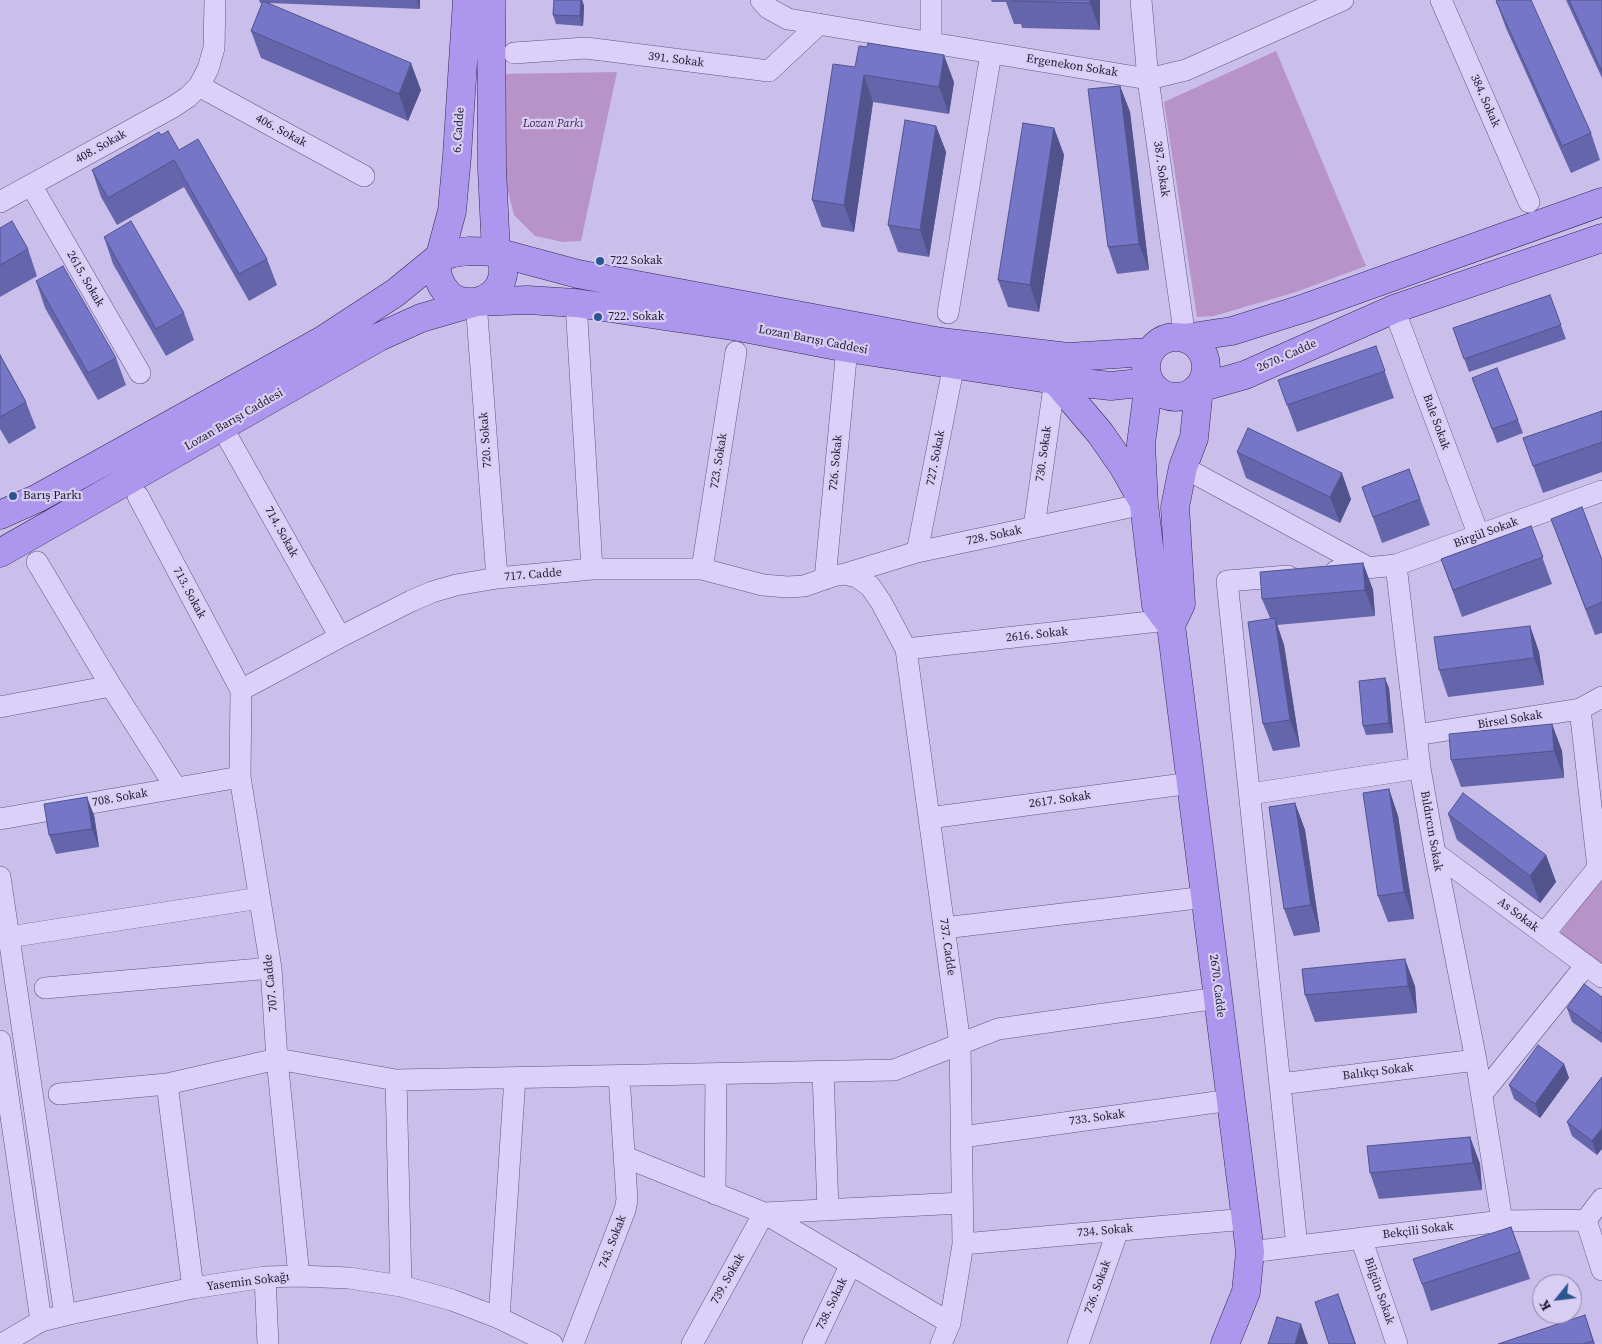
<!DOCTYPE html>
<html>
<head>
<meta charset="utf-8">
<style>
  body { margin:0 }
  #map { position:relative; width:1602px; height:1344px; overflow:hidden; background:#cabeeb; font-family:"Source Serif 4",serif }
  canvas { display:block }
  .north { position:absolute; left:1532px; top:1274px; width:50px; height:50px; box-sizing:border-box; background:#d8cdf3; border:1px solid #8d86a6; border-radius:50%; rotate:241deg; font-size:14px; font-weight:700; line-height:20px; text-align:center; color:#1d1c32 }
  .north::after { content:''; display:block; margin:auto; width:18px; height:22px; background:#2b568e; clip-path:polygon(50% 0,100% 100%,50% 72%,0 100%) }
</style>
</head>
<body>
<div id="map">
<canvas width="1602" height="1344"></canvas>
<div class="north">K</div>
</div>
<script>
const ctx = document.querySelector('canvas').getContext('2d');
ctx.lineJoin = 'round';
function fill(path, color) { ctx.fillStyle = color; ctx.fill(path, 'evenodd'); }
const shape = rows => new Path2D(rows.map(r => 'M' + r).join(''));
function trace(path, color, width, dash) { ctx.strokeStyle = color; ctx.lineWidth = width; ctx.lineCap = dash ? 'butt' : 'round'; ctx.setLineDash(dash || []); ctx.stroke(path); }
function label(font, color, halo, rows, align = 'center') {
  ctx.font = font + ' "Source Serif 4",serif'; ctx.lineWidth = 4.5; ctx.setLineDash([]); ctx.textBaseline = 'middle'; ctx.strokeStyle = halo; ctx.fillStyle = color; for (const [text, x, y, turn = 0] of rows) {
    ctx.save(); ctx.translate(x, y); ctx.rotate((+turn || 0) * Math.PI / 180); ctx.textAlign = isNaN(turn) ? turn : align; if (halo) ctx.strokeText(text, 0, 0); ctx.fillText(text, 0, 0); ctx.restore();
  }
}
fill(shape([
  [1276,51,1366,266,1296,292,1214,316,1197,317,1164,102],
  [617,72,581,241,563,242,535,236,514,215,506,184,499,74],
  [1602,877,1602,964,1560,933]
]), '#b793c8');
const minor = shape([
  [761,0,768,8,788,19,1148,79,1186,70,1343,0],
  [1141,0,1148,79,1185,338],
  [1441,0,1529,202],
  [931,43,931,0],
  [514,53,586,48,769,71,819,24],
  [199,86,364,176],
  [31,185,140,373],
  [0,202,173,107,188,97,199,86,208,69,214,48,215,0],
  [476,302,497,578],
  [576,303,592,569],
  [1394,309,1479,536],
  [948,313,991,53],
  [222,427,340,637],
  [1183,467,1369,568],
  [138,496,241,690,240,777,271,968,277,1059,299,1276],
  [1034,527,1055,380],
  [917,552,954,364],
  [37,562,111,686,176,788],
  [1396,565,1420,768,1435,853,1476,1060,1502,1221],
  [702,569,736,352],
  [1336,571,1396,565,1602,491],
  [845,574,857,577,870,586,881,602,906,649,960,1044,963,1244,950,1323,941,1344],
  [1288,576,1227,581,1297,1246],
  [825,579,847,348],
  [906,649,1168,620],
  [241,690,340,637,411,601,432,592,456,585,497,578,592,569,702,569,763,585,788,587,804,586,833,576,845,574,917,552,1144,504],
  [0,707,111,686],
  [1416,735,1580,709,1602,697],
  [1250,794,1420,768],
  [929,818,1191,783],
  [0,819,240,777],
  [1435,853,1602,977],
  [0,877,65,1315],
  [944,928,1206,897],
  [1544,934,1598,868,1580,709],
  [9,937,260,898],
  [45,988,271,968],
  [0,1041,41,1321],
  [823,1072,828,1210],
  [396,1080,401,1286],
  [167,1084,193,1288],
  [1280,1084,1476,1060],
  [59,1094,167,1084,277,1059,396,1080,894,1070,998,1029,1218,998],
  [1482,1094,1586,965],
  [962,1137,1231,1100],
  [625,1157,764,1213,950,1323],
  [715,1194,716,1074],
  [1602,1199,1586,1220,1602,1270],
  [1361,1238,1397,1344],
  [963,1244,1246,1219],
  [1250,1252,1502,1221,1586,1220],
  [265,1277,268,1344],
  [499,1318,515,1078],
  [2,1344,41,1321,65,1315,193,1288,265,1277,299,1276,349,1278,401,1286,452,1300,499,1318,552,1344],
  [573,1344,625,1210,627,1200,619,1076],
  [692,1344,764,1213,962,1203],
  [813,1344,851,1264],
  [1078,1344,1118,1230]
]);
const major = shape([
  [467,0,457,156,452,211,437,267,438,277,442,286,448,294,456,300,466,302,476,302,485,299,494,293,500,285,503,275,503,265,500,256,496,252],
  [491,0,492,169,496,252],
  '1146 367a30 30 0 1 1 60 0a30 30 0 1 1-60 0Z',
  [1185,338,1232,331,1305,308,1602,202],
  [1055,380,1100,433,1123,466,1141,498],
  [1149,382,1141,444,1144,504,1156,605,1171,625,1181,604,1175,507,1183,467,1194,438,1199,388],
  [1199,388,1245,375,1394,309,1602,238],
  [0,515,38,498,323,340,395,293,439,257,454,253,469,251,496,252,578,274,941,342,1068,357,1149,352],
  [0,553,379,337,421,318,476,302,527,300,576,303,739,327,847,348,1055,380,1111,386,1149,382],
  [1171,625,1250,1252,1246,1292,1225,1344]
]);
trace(minor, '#5c5882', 22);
trace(major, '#2e2c50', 29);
trace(minor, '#dbd0f7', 21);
trace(major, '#ad96ee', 28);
fill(shape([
  [259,0,420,0,420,9,269,3,421,90,408,121,261,58,251,31,262,3,260,3],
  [554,0,582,0,584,6,583,26,556,24,553,15],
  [991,0,1100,0,1100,30,1022,28,1021,24,1014,24,1006,2,992,2],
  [1566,0,1602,0,1602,78],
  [1496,1,1591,133,1600,160,1571,173,1506,28],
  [855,67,954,82,949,114,873,102,854,232,822,227,812,200],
  [1120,86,1130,112,1149,270,1117,274,1108,247],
  [936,126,946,152,929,257,898,252,888,225],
  [1054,128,1064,155,1039,312,1008,307,998,280],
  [161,135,179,150,267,259,277,285,249,301,184,187,117,225,101,197,92,170],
  [0,228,28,249,37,276,0,297],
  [104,237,184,313,194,340,166,356,113,264],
  [36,281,116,358,126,385,98,400,45,308],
  [1550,295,1566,339,1469,372,1453,328],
  [1376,346,1394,398,1297,432,1287,405],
  [0,355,26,402,36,428,9,444,0,429],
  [1472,378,1518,420,1523,433,1497,443],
  [1602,411,1602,472,1543,493,1523,438],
  [1237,452,1351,499,1340,523,1246,478],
  [1409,469,1430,525,1382,543,1362,487],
  [1551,519,1602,560,1602,633,1595,635],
  [1531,526,1552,584,1462,617,1441,559],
  [1363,563,1373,590,1375,616,1277,625,1284,645,1300,747,1273,751,1263,724,1270,618,1262,599],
  [1530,626,1539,652,1544,685,1448,697,1439,670],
  [1389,688,1393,733,1366,735,1363,726],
  [1552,724,1562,751,1564,778,1461,787,1451,760],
  [1389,789,1398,816,1414,919,1388,922,1378,896],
  [1295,803,1305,830,1320,932,1294,936,1284,909],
  [1448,814,1546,855,1556,882,1540,903,1457,840],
  [94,815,99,847,56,854,49,835],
  [1302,969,1415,986,1417,1013,1315,1022,1305,995],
  [1602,997,1602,1043,1572,1022,1567,1008],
  [1564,1064,1569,1078,1540,1118,1514,1099,1509,1085],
  [1602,1077,1597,1155,1572,1136,1567,1122],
  [1470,1137,1480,1164,1482,1190,1379,1199,1370,1173],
  [1511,1227,1530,1279,1431,1311,1422,1284],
  [1585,1315,1595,1344,1498,1344]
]), '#6565ac');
fill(shape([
  [417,0,420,0,420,9],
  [581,0,582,0,584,6,583,26,580,16],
  [1090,0,1100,0,1100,30,1090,3],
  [944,55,954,82,949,114,939,87],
  [411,63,421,90,408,121,399,94],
  [864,75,873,102,854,232,844,205],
  [1120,86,1130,112,1149,270,1139,244],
  [936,126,946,152,929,257,920,230],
  [1054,128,1064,155,1039,312,1030,285],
  [1342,473,1351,499,1340,523,1330,497],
  [1363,563,1373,590,1375,616,1365,590],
  [1275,618,1284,645,1300,747,1290,720],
  [1530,626,1539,652,1544,685,1534,658],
  [1385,678,1389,688,1393,733,1389,723],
  [1552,724,1562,751,1564,778,1554,751],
  [1389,789,1398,816,1414,919,1404,892],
  [87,797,94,815,99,847,92,829],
  [1295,803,1305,830,1320,932,1311,905],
  [1546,855,1556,882,1540,903,1530,876],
  [1405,959,1415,986,1417,1013,1408,986],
  [1564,1064,1569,1078,1540,1118,1535,1104],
  [1602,1128,1602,1149,1597,1155,1592,1141],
  [1470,1137,1480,1164,1482,1190,1473,1163],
  [1511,1227,1521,1253,1530,1279,1520,1252],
  [1338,1294,1348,1321,1356,1344,1355,1344],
  [1301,1324,1308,1344,1295,1344]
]), '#52538c');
const building = shape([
  [554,0,581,0,580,16,553,15,554,0],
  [1013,0,1090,0,1090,3,1013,1,1013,0],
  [1498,0,1531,0,1591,133,1562,146,1496,1,1498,0],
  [1569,0,1602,0,1602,72,1569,0],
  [263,1,411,63,399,94,251,31,263,1],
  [868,43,944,55,939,87,864,75,844,205,812,200,833,64,855,67,859,46,867,47,868,43],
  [1120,86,1139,244,1108,247,1088,89,1120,86],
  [905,120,936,126,920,230,888,225,905,120],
  [1023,123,1054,128,1030,285,998,280,1023,123],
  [168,131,179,150,198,139,267,259,239,274,174,160,108,198,92,170,159,132,161,135,168,131],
  [12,221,28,249,0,265,0,228,12,221],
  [131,221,184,313,156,329,104,237,131,221],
  [63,266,116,358,88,373,36,281,63,266],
  [1550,295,1561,325,1464,359,1453,328,1550,295],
  [1376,346,1385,371,1287,405,1278,380,1376,346],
  [0,355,26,402,0,417,0,355],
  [1497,368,1518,420,1492,429,1472,378,1497,368],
  [1602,411,1602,442,1533,466,1523,438,1602,411],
  [1248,428,1342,473,1330,497,1237,452,1248,428],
  [1409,469,1420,499,1373,517,1362,487,1409,469],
  [1582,507,1602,560,1602,602,1586,609,1551,519,1582,507],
  [1531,526,1543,557,1453,590,1441,559,1531,526],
  [1363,563,1365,590,1262,599,1260,572,1363,563],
  [1275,618,1290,720,1263,724,1248,622,1275,618],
  [1530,626,1534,658,1439,670,1434,637,1530,626],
  [1385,678,1389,723,1363,726,1359,681,1385,678],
  [1552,724,1554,751,1451,760,1449,734,1552,724],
  [1389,789,1404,892,1378,896,1363,793,1389,789],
  [1463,793,1546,855,1530,876,1448,814,1463,793],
  [87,797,92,829,49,835,44,804,87,797],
  [1295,803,1311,905,1284,909,1269,807,1295,803],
  [1405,959,1408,986,1305,995,1302,969,1405,959],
  [1584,984,1602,997,1602,1033,1567,1008,1584,984],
  [1538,1045,1564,1064,1535,1104,1509,1085,1538,1045],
  [1602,1077,1602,1128,1592,1141,1567,1122,1602,1077],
  [1470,1137,1473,1163,1370,1173,1367,1146,1470,1137],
  [1511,1227,1520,1252,1422,1284,1413,1259,1511,1227],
  [1338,1294,1355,1344,1329,1344,1315,1302,1338,1294],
  [1585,1315,1593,1341,1583,1344,1498,1344,1585,1315],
  [1277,1317,1301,1324,1295,1344,1268,1344,1277,1317]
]);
fill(building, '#7576c8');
trace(building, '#52538c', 1);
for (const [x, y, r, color] of [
  [600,261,5,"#2b568e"],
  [598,317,5,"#2b568e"],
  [13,496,5,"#2b568e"]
]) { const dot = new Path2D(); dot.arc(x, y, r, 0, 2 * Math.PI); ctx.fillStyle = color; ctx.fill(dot); trace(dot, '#d8cdf3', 2); }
label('12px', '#1d1c32', '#d8cdf3', [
  ["391. Sokak",676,60,7],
  ["Ergenekon Sokak",1072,66,9],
  ["384. Sokak",1485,101,66],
  ["6. Cadde",459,130,-86],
  ["406. Sokak",281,131,28],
  ["408. Sokak",101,147,-29],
  ["387. Sokak",1161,169,82],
  ["2615. Sokak",85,279,60],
  ["Lozan Barışı Caddesi",813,340,11],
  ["2670. Cadde",1287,356,-24],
  ["Lozan Barışı Caddesi",234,420,-30],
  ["Bale Sokak",1436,422,70],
  ["720. Sokak",486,440,-94],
  ["730. Sokak",1044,454,-82],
  ["727. Sokak",936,458,-79],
  ["723. Sokak",719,461,-81],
  ["726. Sokak",836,463,-85],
  ["714. Sokak",281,532,61],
  ["Birgül Sokak",1486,533,-20],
  ["728. Sokak",994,536,-12],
  ["717. Cadde",533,575,-5],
  ["713. Sokak",189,593,62],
  ["2616. Sokak",1037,635,-6],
  ["Birsel Sokak",1510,720,-9],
  ["708. Sokak",120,798,-10],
  ["2617. Sokak",1060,800,-8],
  ["Bıldırcın Sokak",1431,831,80],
  ["As Sokak",1518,915,37],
  ["737. Cadde",947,947,82],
  ["707. Cadde",271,983,-96],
  ["2670. Cadde",1217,986,83],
  ["Balıkçı Sokak",1378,1072,-7],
  ["733. Sokak",1097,1118,-8],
  ["734. Sokak",1105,1231,-5],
  ["Bekçili Sokak",1418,1231,-7],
  ["743. Sokak",613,1242,-69],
  ["739. Sokak",728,1279,-61],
  ["Yasemin Sokağı",248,1282,-7],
  ["736. Sokak",1098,1287,-70],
  ["Bilgün Sokak",1379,1291,71],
  ["738. Sokak",832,1304,-64]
]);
label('italic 12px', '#46234e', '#d8cdf3', [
  ["Lozan Parkı",553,124]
]);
label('12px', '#1d1c32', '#d8cdf3', [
  ["722 Sokak",610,261],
  ["722. Sokak",608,317],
  ["Barış Parkı",23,496]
], 'left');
</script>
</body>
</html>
